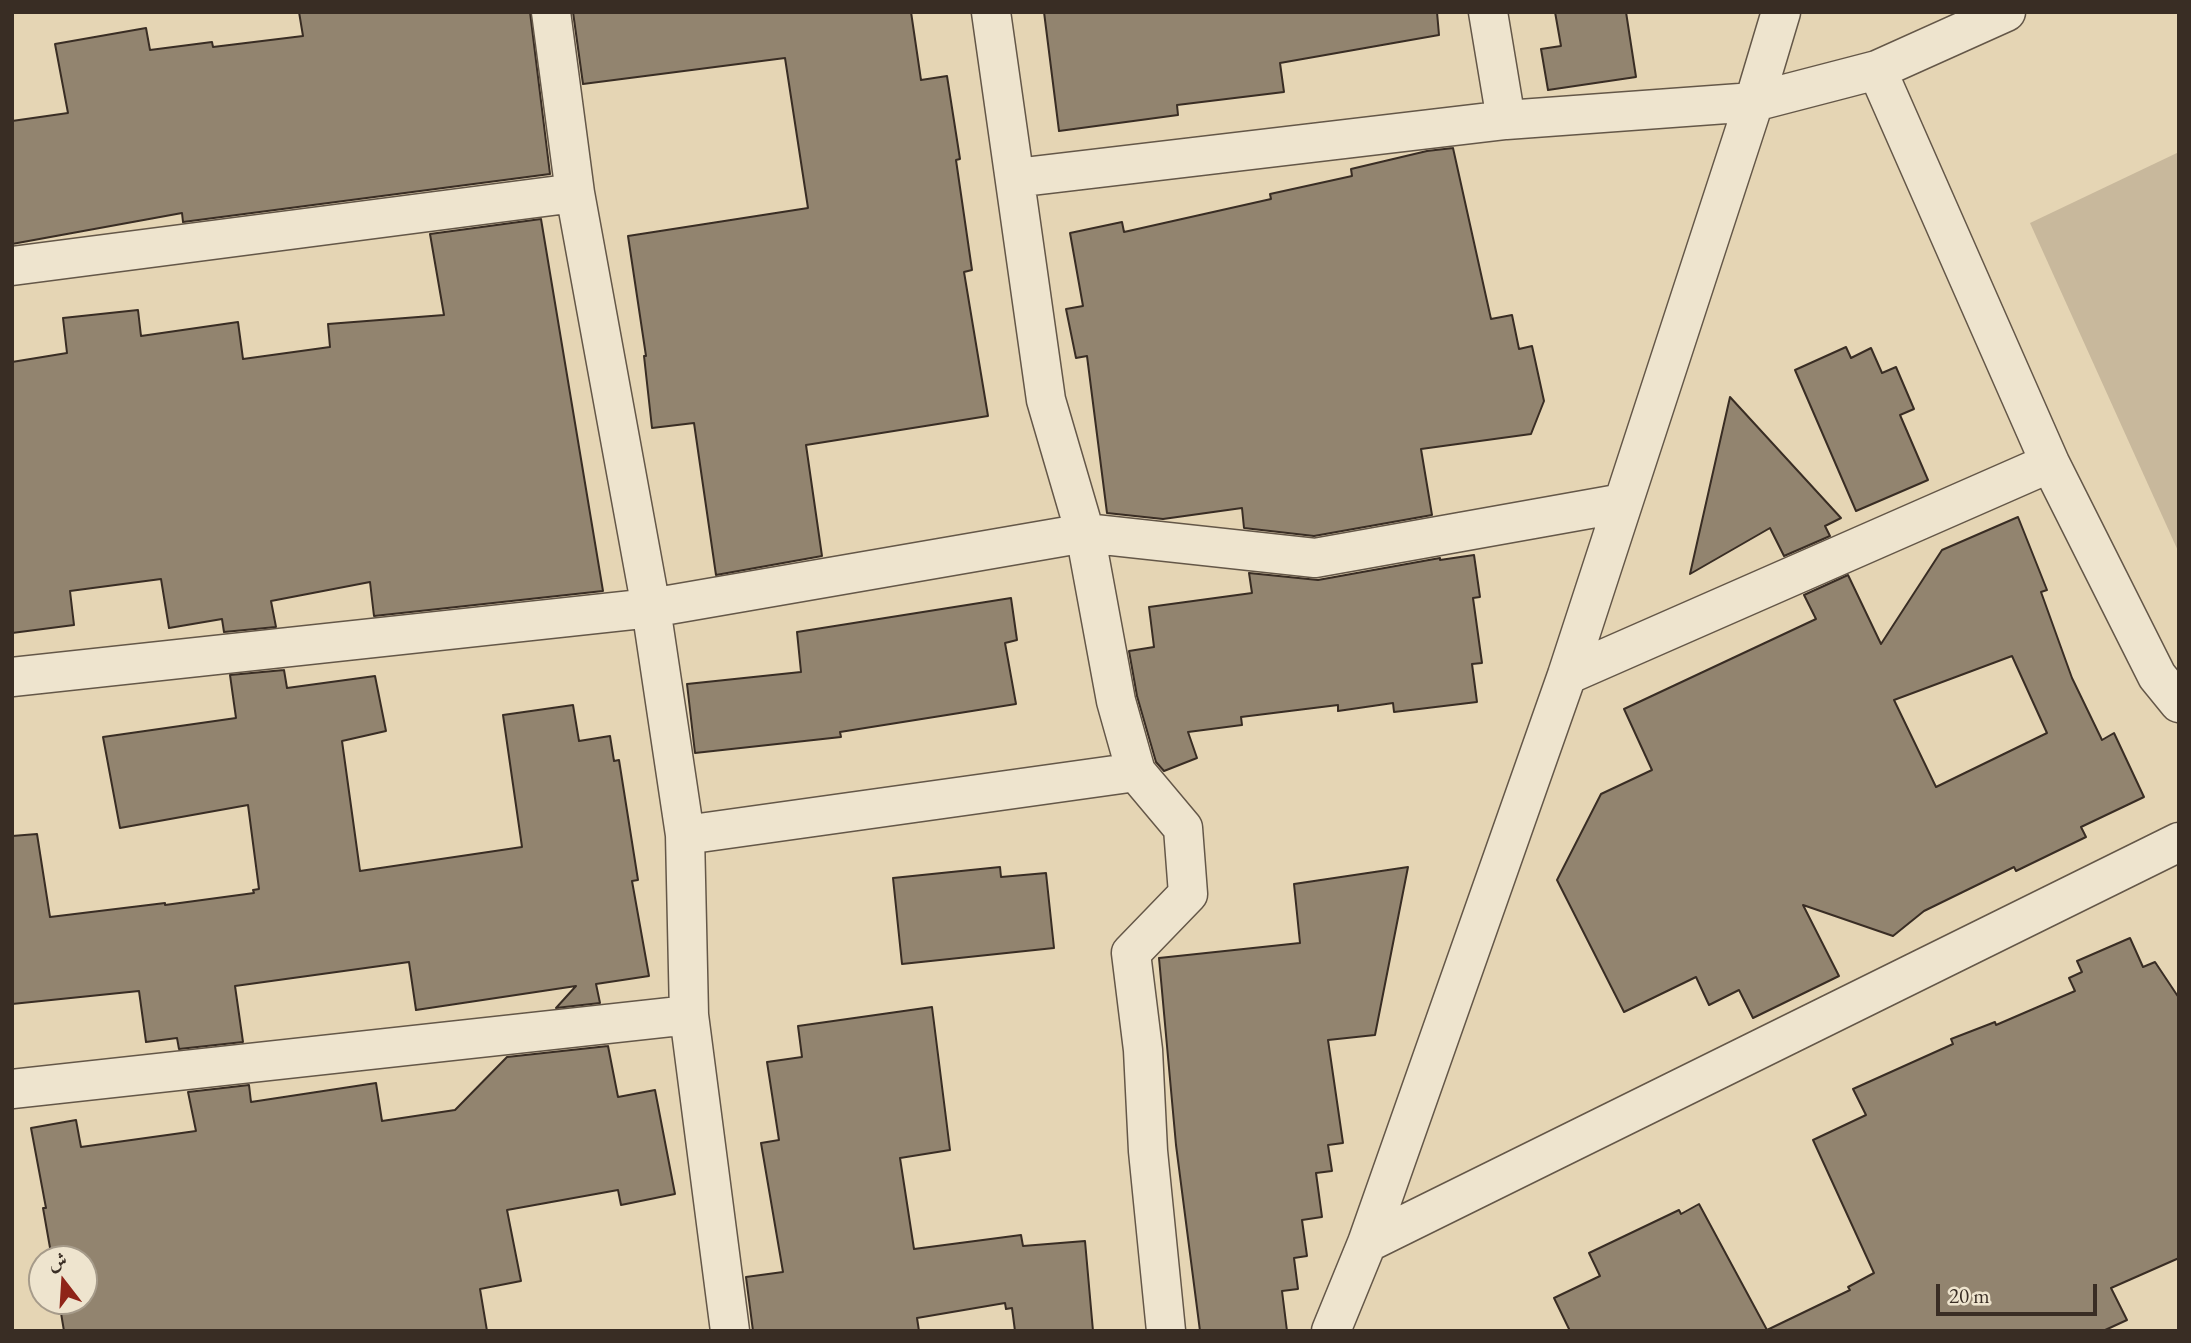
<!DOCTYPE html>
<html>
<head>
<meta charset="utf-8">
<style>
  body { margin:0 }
  #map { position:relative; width:2191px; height:1343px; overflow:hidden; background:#e5d5b4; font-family:"EB Garamond",Amiri,serif }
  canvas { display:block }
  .frame { position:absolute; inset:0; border:14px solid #392d24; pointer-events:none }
  .north { position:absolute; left:28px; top:1245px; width:70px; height:70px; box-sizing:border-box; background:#eee4ce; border:2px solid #a69b8a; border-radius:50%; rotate:343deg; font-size:19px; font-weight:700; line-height:28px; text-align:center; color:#392d24 }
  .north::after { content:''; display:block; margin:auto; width:24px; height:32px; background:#8f2418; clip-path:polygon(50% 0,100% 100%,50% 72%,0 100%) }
  .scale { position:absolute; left:1936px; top:1284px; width:161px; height:32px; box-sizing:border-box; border:4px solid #392d24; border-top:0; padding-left:9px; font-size:21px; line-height:24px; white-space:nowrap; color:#392d24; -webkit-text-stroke:5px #eee4ce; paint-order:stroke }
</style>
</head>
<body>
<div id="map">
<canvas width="2191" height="1343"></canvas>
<div class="frame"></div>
<div class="north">ش</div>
<div class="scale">20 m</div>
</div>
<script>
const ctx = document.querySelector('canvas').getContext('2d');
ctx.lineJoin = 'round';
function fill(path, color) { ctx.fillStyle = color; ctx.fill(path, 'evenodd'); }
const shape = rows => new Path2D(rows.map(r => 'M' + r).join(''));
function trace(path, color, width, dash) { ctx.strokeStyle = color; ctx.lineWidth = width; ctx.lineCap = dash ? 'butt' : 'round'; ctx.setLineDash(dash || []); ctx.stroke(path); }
fill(shape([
  [2179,152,2179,553,2030,223]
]), '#c8b89c');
const building = shape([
  [299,12,530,12,550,174,183,222,182,213,12,244,12,121,68,113,55,44,146,28,150,50,212,42,213,47,303,36,299,12],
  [573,12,911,12,921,80,947,76,960,159,956,160,972,270,964,272,988,416,806,445,822,556,716,575,694,423,652,428,644,356,646,356,628,236,808,208,785,58,583,84,573,12],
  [1044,12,1437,12,1439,35,1280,63,1284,92,1177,105,1178,115,1059,131,1044,12],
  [1555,12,1626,12,1636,77,1548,90,1541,49,1561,46,1555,12],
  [1453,148,1491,319,1512,315,1519,349,1532,346,1544,401,1531,434,1421,449,1432,515,1314,536,1244,528,1242,508,1163,519,1107,513,1087,356,1076,358,1066,309,1083,306,1070,233,1122,222,1124,232,1271,199,1270,194,1352,176,1351,169,1427,151,1453,148],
  [541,219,603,591,374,616,370,582,271,601,276,627,224,632,222,619,169,628,161,579,70,591,74,625,12,633,12,362,67,353,63,318,138,310,141,336,238,322,243,359,330,347,328,324,444,315,430,234,541,219],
  [1846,347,1851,358,1871,348,1882,373,1896,367,1914,409,1900,415,1928,480,1856,511,1795,370,1846,347],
  [1730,397,1841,518,1825,526,1830,536,1784,556,1770,528,1690,574,1730,397],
  [2018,517,2047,590,2041,592,2072,678,2102,740,2114,733,2144,797,2081,827,2086,837,2016,871,2014,867,1924,911,1893,936,1803,905,1839,976,1753,1018,1739,990,1709,1005,1696,977,1624,1012,1557,880,1601,794,1652,770,1624,709,1816,619,1804,595,1848,575,1881,644,1942,550,2018,517],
  [2012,656,2047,733,1936,787,1894,700,2012,656],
  [1474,555,1480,597,1473,598,1482,663,1472,664,1477,702,1394,712,1393,703,1338,711,1338,705,1241,717,1242,725,1188,732,1197,758,1164,771,1156,762,1137,696,1129,651,1154,647,1149,607,1252,593,1249,573,1318,580,1440,558,1440,560,1474,555],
  [1011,598,1017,640,1005,643,1016,704,840,732,841,737,695,753,687,684,801,672,797,632,1011,598],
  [284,670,287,688,375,676,386,731,342,741,360,871,522,847,503,715,573,705,579,741,610,736,614,761,619,760,638,880,632,881,649,976,596,984,600,1003,556,1008,576,986,416,1010,409,962,235,986,243,1042,179,1049,177,1038,146,1042,139,991,12,1004,12,836,37,834,50,917,165,903,165,905,254,893,253,890,259,889,248,805,120,828,103,737,236,718,230,675,284,670],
  [1000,867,1001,877,1046,873,1054,948,902,964,893,878,1000,867],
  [1408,867,1375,1035,1328,1040,1343,1143,1328,1145,1332,1171,1316,1173,1322,1217,1302,1220,1307,1256,1294,1258,1298,1289,1282,1291,1287,1331,1200,1331,1176,1145,1159,958,1300,943,1294,884,1408,867],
  [2130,938,2143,967,2155,962,2179,998,2179,1258,2111,1288,2127,1320,2103,1331,1570,1331,1554,1298,1600,1276,1589,1253,1679,1210,1681,1214,1699,1204,1767,1330,1850,1290,1848,1287,1874,1273,1813,1140,1866,1115,1853,1089,1953,1044,1951,1039,1995,1022,1996,1025,2075,991,2069,978,2082,972,2077,961,2130,938],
  [932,1007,950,1150,900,1158,914,1249,1021,1235,1023,1246,1085,1241,1093,1331,1015,1331,1012,1308,1006,1309,1005,1303,917,1318,919,1331,753,1331,746,1277,783,1272,761,1143,779,1140,767,1062,802,1057,798,1026,932,1007],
  [608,1046,618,1097,655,1090,675,1194,621,1205,618,1190,507,1210,521,1281,480,1289,487,1331,64,1331,59,1301,84,1301,84,1259,52,1259,43,1208,46,1208,31,1128,76,1120,81,1147,196,1131,188,1092,249,1085,251,1102,376,1083,382,1121,455,1110,507,1057,608,1046]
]);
fill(building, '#92846f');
trace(building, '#392d24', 2);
const minor = shape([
  [551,12,575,193,651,608,685,835,689,1015,730,1331],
  [991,12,1046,400,1085,533,1116,701,1136,772,1183,828,1188,894,1131,953,1143,1050,1148,1151,1166,1331],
  [1488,12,1506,120],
  [1877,70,2050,463,2157,676,2179,703],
  [1015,178,1506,120,1754,102,1877,70,2006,12],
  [12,266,575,193],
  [1567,675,2050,463],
  [12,677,651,608,1085,533,1315,558,1623,503],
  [685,835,1136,772],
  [12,1089,689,1015],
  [1367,1243,2179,842],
  [1331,1331,1367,1243,1567,675,1754,102,1781,12]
]);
trace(minor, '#645748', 41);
trace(minor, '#eee4ce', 38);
</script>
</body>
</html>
